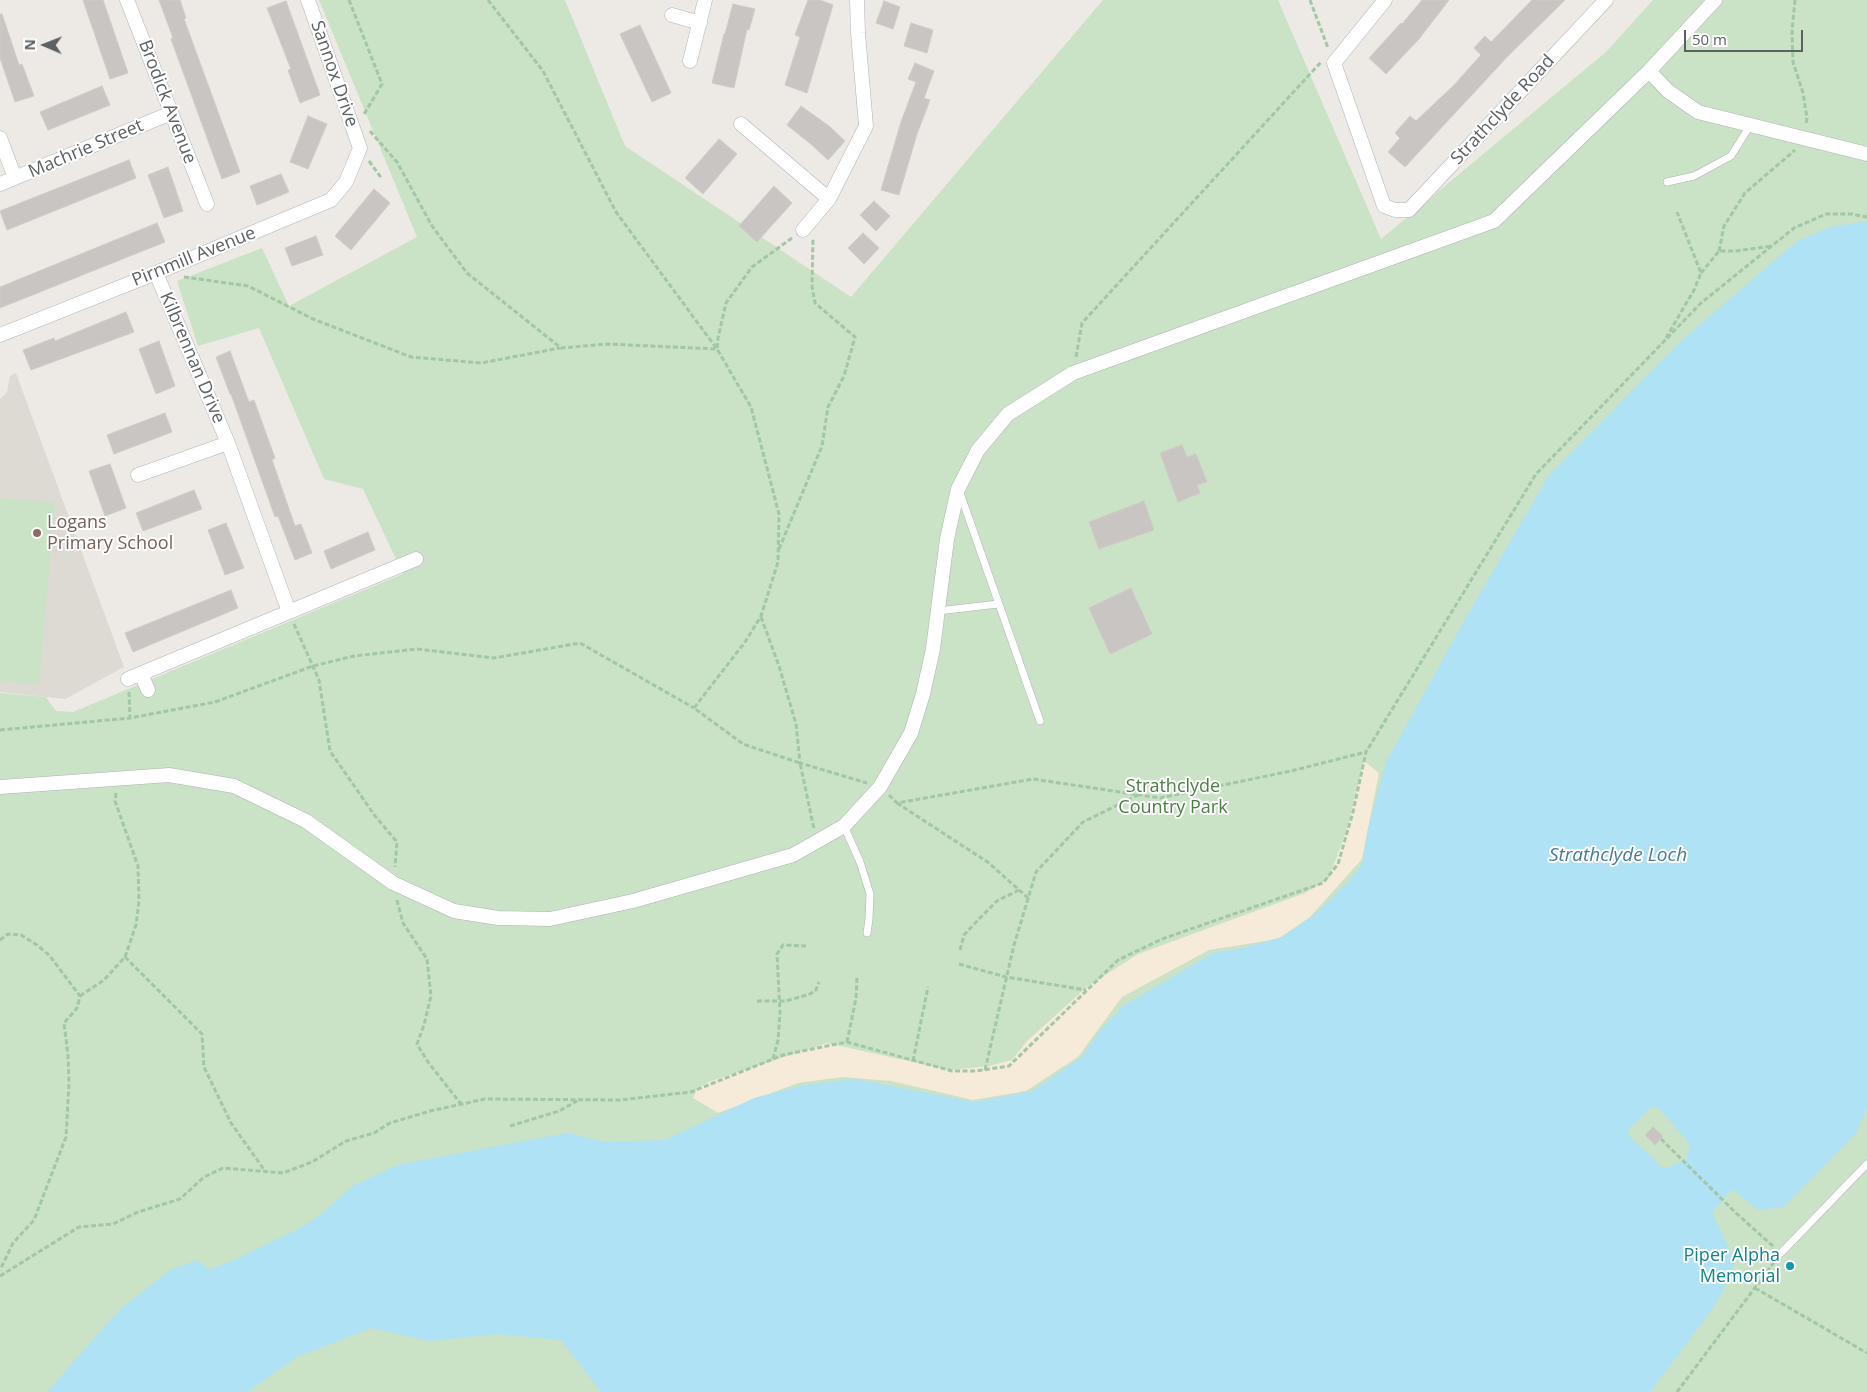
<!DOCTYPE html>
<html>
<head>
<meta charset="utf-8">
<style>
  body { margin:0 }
  #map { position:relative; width:1867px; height:1392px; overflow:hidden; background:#edeae5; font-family:"Open Sans",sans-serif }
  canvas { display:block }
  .north { position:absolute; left:20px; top:20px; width:50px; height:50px; -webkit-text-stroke:4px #fff; paint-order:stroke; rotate:271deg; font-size:14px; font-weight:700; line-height:20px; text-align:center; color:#5d6164 }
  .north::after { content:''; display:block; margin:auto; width:18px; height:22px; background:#5d6164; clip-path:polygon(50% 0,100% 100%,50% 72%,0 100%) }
  .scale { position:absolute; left:1684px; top:30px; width:119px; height:22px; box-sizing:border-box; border:2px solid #5d6164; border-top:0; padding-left:6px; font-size:15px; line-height:18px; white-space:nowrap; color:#5d6164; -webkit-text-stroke:4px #fff; paint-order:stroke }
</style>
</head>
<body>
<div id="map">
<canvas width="1867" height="1392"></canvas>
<div class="north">N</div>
<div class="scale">50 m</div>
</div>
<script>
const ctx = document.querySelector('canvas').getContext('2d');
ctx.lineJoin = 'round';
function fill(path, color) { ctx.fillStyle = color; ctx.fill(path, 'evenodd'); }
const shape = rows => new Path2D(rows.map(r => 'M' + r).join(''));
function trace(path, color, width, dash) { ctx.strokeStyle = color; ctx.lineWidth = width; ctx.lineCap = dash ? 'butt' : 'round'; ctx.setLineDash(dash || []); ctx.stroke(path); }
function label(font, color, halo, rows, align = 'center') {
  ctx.font = font + ' "Open Sans",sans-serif'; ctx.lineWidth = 4; ctx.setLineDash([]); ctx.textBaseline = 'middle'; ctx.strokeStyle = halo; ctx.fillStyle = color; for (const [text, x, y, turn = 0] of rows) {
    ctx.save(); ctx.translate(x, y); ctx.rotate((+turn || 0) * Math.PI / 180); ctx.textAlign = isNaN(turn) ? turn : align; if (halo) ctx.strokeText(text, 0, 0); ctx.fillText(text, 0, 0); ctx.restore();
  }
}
fill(shape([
  [16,373,124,667,65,699,0,692,0,399,7,392,10,376]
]), '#dddad4');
fill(shape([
  [319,0,565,0,625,146,851,297,1103,0,1278,0,1381,239,1606,52,1653,0,1867,0,1867,1392,0,1392,0,693,46,697,56,711,73,712,403,574,363,489,324,479,259,328,198,346,177,281,262,248,289,306,417,237],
  [0,498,55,503,39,684,0,681]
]), '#cae2c5');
fill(shape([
  [1364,761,1379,773,1362,859,1310,917,1278,939,1209,950,1122,997,1078,1057,1026,1091,973,1100,891,1081,842,1077,798,1083,718,1113,693,1098,697,1089,708,1082,827,1043,949,1070,989,1066,1012,1060,1027,1041,1088,986,1138,954,1305,893,1329,878,1347,829]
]), '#f6ead8');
fill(shape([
  [1867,221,1867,1108,1857,1132,1784,1207,1758,1210,1732,1189,1712,1212,1735,1262,1724,1289,1711,1311,1650,1392,601,1392,561,1340,497,1334,430,1341,371,1328,297,1357,247,1392,47,1392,119,1310,170,1270,197,1260,209,1270,236,1259,300,1228,321,1214,353,1186,397,1165,567,1133,606,1142,665,1140,754,1098,804,1085,855,1079,975,1102,1032,1091,1083,1056,1098,1033,1123,1006,1213,953,1242,948,1282,937,1315,914,1347,883,1362,864,1368,828,1386,762,1469,612,1549,475,1681,341,1797,241,1831,227],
  [1651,1107,1657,1107,1685,1138,1690,1146,1687,1153,1687,1158,1669,1167,1662,1167,1628,1135,1629,1129]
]), '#afe2f4');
const building = shape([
  [83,0,103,0,128,73,110,79,83,0],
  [159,0,180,0,186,18,184,19,240,172,222,179,171,39,173,38,159,0],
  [808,0,820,0,833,5,807,93,785,85,800,37,795,35,808,0],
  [1422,0,1449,0,1419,39,1386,74,1369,58,1401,23,1402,24,1422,0],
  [1532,0,1565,0,1507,57,1405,167,1388,152,1400,138,1395,133,1410,116,1416,121,1454,85,1481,55,1474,48,1485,36,1491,42,1532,0],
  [286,1,320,95,300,103,288,70,291,69,267,8,286,1],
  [884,1,900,7,893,29,876,23,884,1],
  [733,4,755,9,749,30,747,29,734,88,712,83,724,34,725,34,733,4],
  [0,14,2,14,19,65,22,64,34,96,15,102,0,58,0,14],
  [911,23,933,30,927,53,904,46,911,23],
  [640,25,671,93,652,102,620,34,640,25],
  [915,63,934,71,924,98,930,100,917,134,899,195,881,190,901,122,916,82,908,79,915,63],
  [102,86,110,105,48,130,40,112,102,86],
  [801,106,829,126,845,141,828,160,812,145,787,125,801,106],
  [308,116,327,124,308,169,290,162,308,116],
  [719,139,737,154,703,194,685,178,719,139],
  [129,160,136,178,7,230,0,211,129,160],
  [168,167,183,211,164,218,148,175,168,167],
  [281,174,289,192,257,205,250,186,281,174],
  [774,186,792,203,757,242,739,226,774,186],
  [374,189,390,203,351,250,335,236,374,189],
  [874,201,890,216,876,231,860,215,874,201],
  [157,223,165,242,0,308,0,287,157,223],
  [863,233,879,248,864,264,848,248,863,233],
  [316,236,323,255,292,266,285,248,316,236],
  [126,312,134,332,31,370,23,350,54,338,55,341,126,312],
  [159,341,175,386,156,394,139,349,159,341],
  [230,351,249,402,254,400,275,458,272,460,295,526,301,524,312,553,295,560,278,516,275,517,231,394,230,394,216,357,230,351],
  [165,413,172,432,114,454,107,435,165,413],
  [1182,445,1187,457,1196,454,1207,482,1197,485,1200,493,1178,502,1160,453,1182,445],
  [110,464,126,508,105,516,89,471,110,464],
  [194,490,202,509,143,531,136,513,194,490],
  [1144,501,1154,530,1099,549,1089,522,1144,501],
  [226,523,244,568,225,575,208,530,226,523],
  [368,532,375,550,331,569,324,551,368,532],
  [1131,588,1152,634,1110,654,1089,608,1131,588],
  [231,590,238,608,133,652,125,633,231,590],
  [1653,1127,1663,1136,1655,1145,1645,1135,1653,1127]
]);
fill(building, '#c9c5c2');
trace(building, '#d1cbc5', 1);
const service = shape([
  [1667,182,1694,176,1731,156,1751,124],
  [960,493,1040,721],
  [938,611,998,604],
  [844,826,860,862,870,894,869,919,867,933],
  [1781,1253,1867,1164]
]);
const minor = shape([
  [127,0,207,204],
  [1385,0,1334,63,1384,206,1395,210,1409,210,1606,0],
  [672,15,700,23],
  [690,61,705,0],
  [1649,71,1668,91,1698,112,1867,154],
  [741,124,829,199],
  [0,138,15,178],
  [0,184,171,113],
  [803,230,829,199,866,126,858,33,857,0],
  [156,273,228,443,289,612],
  [0,335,156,273,331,200,346,182,360,148,308,0],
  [138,475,228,443],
  [141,674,148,690],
  [128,679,416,559],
  [0,787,169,775,234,786,306,821,393,883,454,911,498,918,550,919,633,901,793,855,844,826,880,787,911,733,923,694,933,649,947,539,958,489,978,450,1008,414,1073,373,1494,221,1649,71,1715,0]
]);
trace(service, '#b0b3b6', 8);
trace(minor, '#b0b3b6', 15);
trace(shape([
  [349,0,382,84,363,116],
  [488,0,543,71,616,212,717,349,751,407,779,514,778,562,761,616,745,642,694,708,743,744,800,763,814,829],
  [1310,0,1328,48],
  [1795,0,1792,31,1793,62,1803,93,1807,118,1806,125],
  [370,131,397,162,432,226,467,273,561,348,607,344,717,349,718,338,726,303,752,267,792,238],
  [369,161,382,179],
  [1719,251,1724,226,1745,193,1795,150],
  [1701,273,1719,251,1735,251,1772,246],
  [184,277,248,286,313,319,411,357,481,363,560,348],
  [1666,338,1694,290,1701,273,1677,212],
  [1076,357,1082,323,1321,62],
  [779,549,822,446,828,407,844,376,855,337,815,303,812,286,813,238],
  [761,617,779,666,796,724,800,763,867,783],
  [294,624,319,680,330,751,375,816,397,842,395,867],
  [129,692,130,718,215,702,313,666,354,656,417,649,494,658,580,643,694,708],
  [0,730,130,718],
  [889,795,897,803,1033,779,1160,798,1291,771,1366,752],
  [897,803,989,863,1028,898],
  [397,900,403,923,427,959,431,996,424,1025,417,1044,428,1062,461,1104],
  [0,940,8,934,21,935,37,945,49,955,80,996,77,1008,64,1023,68,1055,69,1083,66,1137,34,1220,13,1243,0,1270],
  [960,950,964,935,975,923,997,901,1019,890],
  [125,957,202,1034,204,1067,231,1123,265,1171],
  [959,964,1006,977,1086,990],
  [80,996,104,980,125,957,136,925,139,901,138,866,115,801,116,793],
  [757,1001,786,1001,810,994,816,990,819,982],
  [847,1042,856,998,857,977],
  [773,1059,778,1040,780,1013,777,954,783,945,806,946],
  [913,1061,928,987],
  [985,1070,1014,945,1036,872,1083,822,1138,795],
  [510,1126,559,1111,577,1101],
  [1661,1139,1736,1213,1774,1247],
  [0,1276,79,1227,113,1224,138,1212,180,1199,204,1177,223,1168,283,1173,312,1162,346,1141,374,1133,390,1123,430,1111,485,1099,620,1100,691,1092,783,1055,847,1042,952,1071,976,1071,1009,1066,1118,960,1162,939,1323,883,1338,864,1353,812,1366,752,1536,474,1701,303,1794,228,1826,214,1851,214,1867,217],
  [1755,1288,1867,1353],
  [1677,1392,1775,1261]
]), '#a2c7a6', 3, [5, 2.5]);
trace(service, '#fff', 7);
trace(minor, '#fff', 14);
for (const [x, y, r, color] of [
  [37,533,5,"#8d6e63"],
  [1790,1266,5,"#0f9aa8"]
]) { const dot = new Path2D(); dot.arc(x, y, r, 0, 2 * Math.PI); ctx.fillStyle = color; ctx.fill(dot); trace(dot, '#fff', 2); }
label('18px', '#5d6164', '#fff', [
  ["Sannox Drive",334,74,71],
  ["Brodick Avenue",167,102,69],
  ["Strathclyde Road",1503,110,-47],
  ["Machrie Street",86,149,-23],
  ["Pirnmill Avenue",194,257,-22],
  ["Kilbrennan Drive",192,358,67]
]);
label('18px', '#785e54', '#fff', [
  ["Logans",47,523],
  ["Primary School",47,544]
], 'left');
label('18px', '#488040', '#fff', [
  ["Strathclyde",1173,787],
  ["Country Park",1173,808]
]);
label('18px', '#0d838f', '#fff', [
  ["Piper Alpha",1780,1256],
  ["Memorial",1780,1277]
], 'right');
label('italic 19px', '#477a94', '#fff', [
  ["Strathclyde Loch",1618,856]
]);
</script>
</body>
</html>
